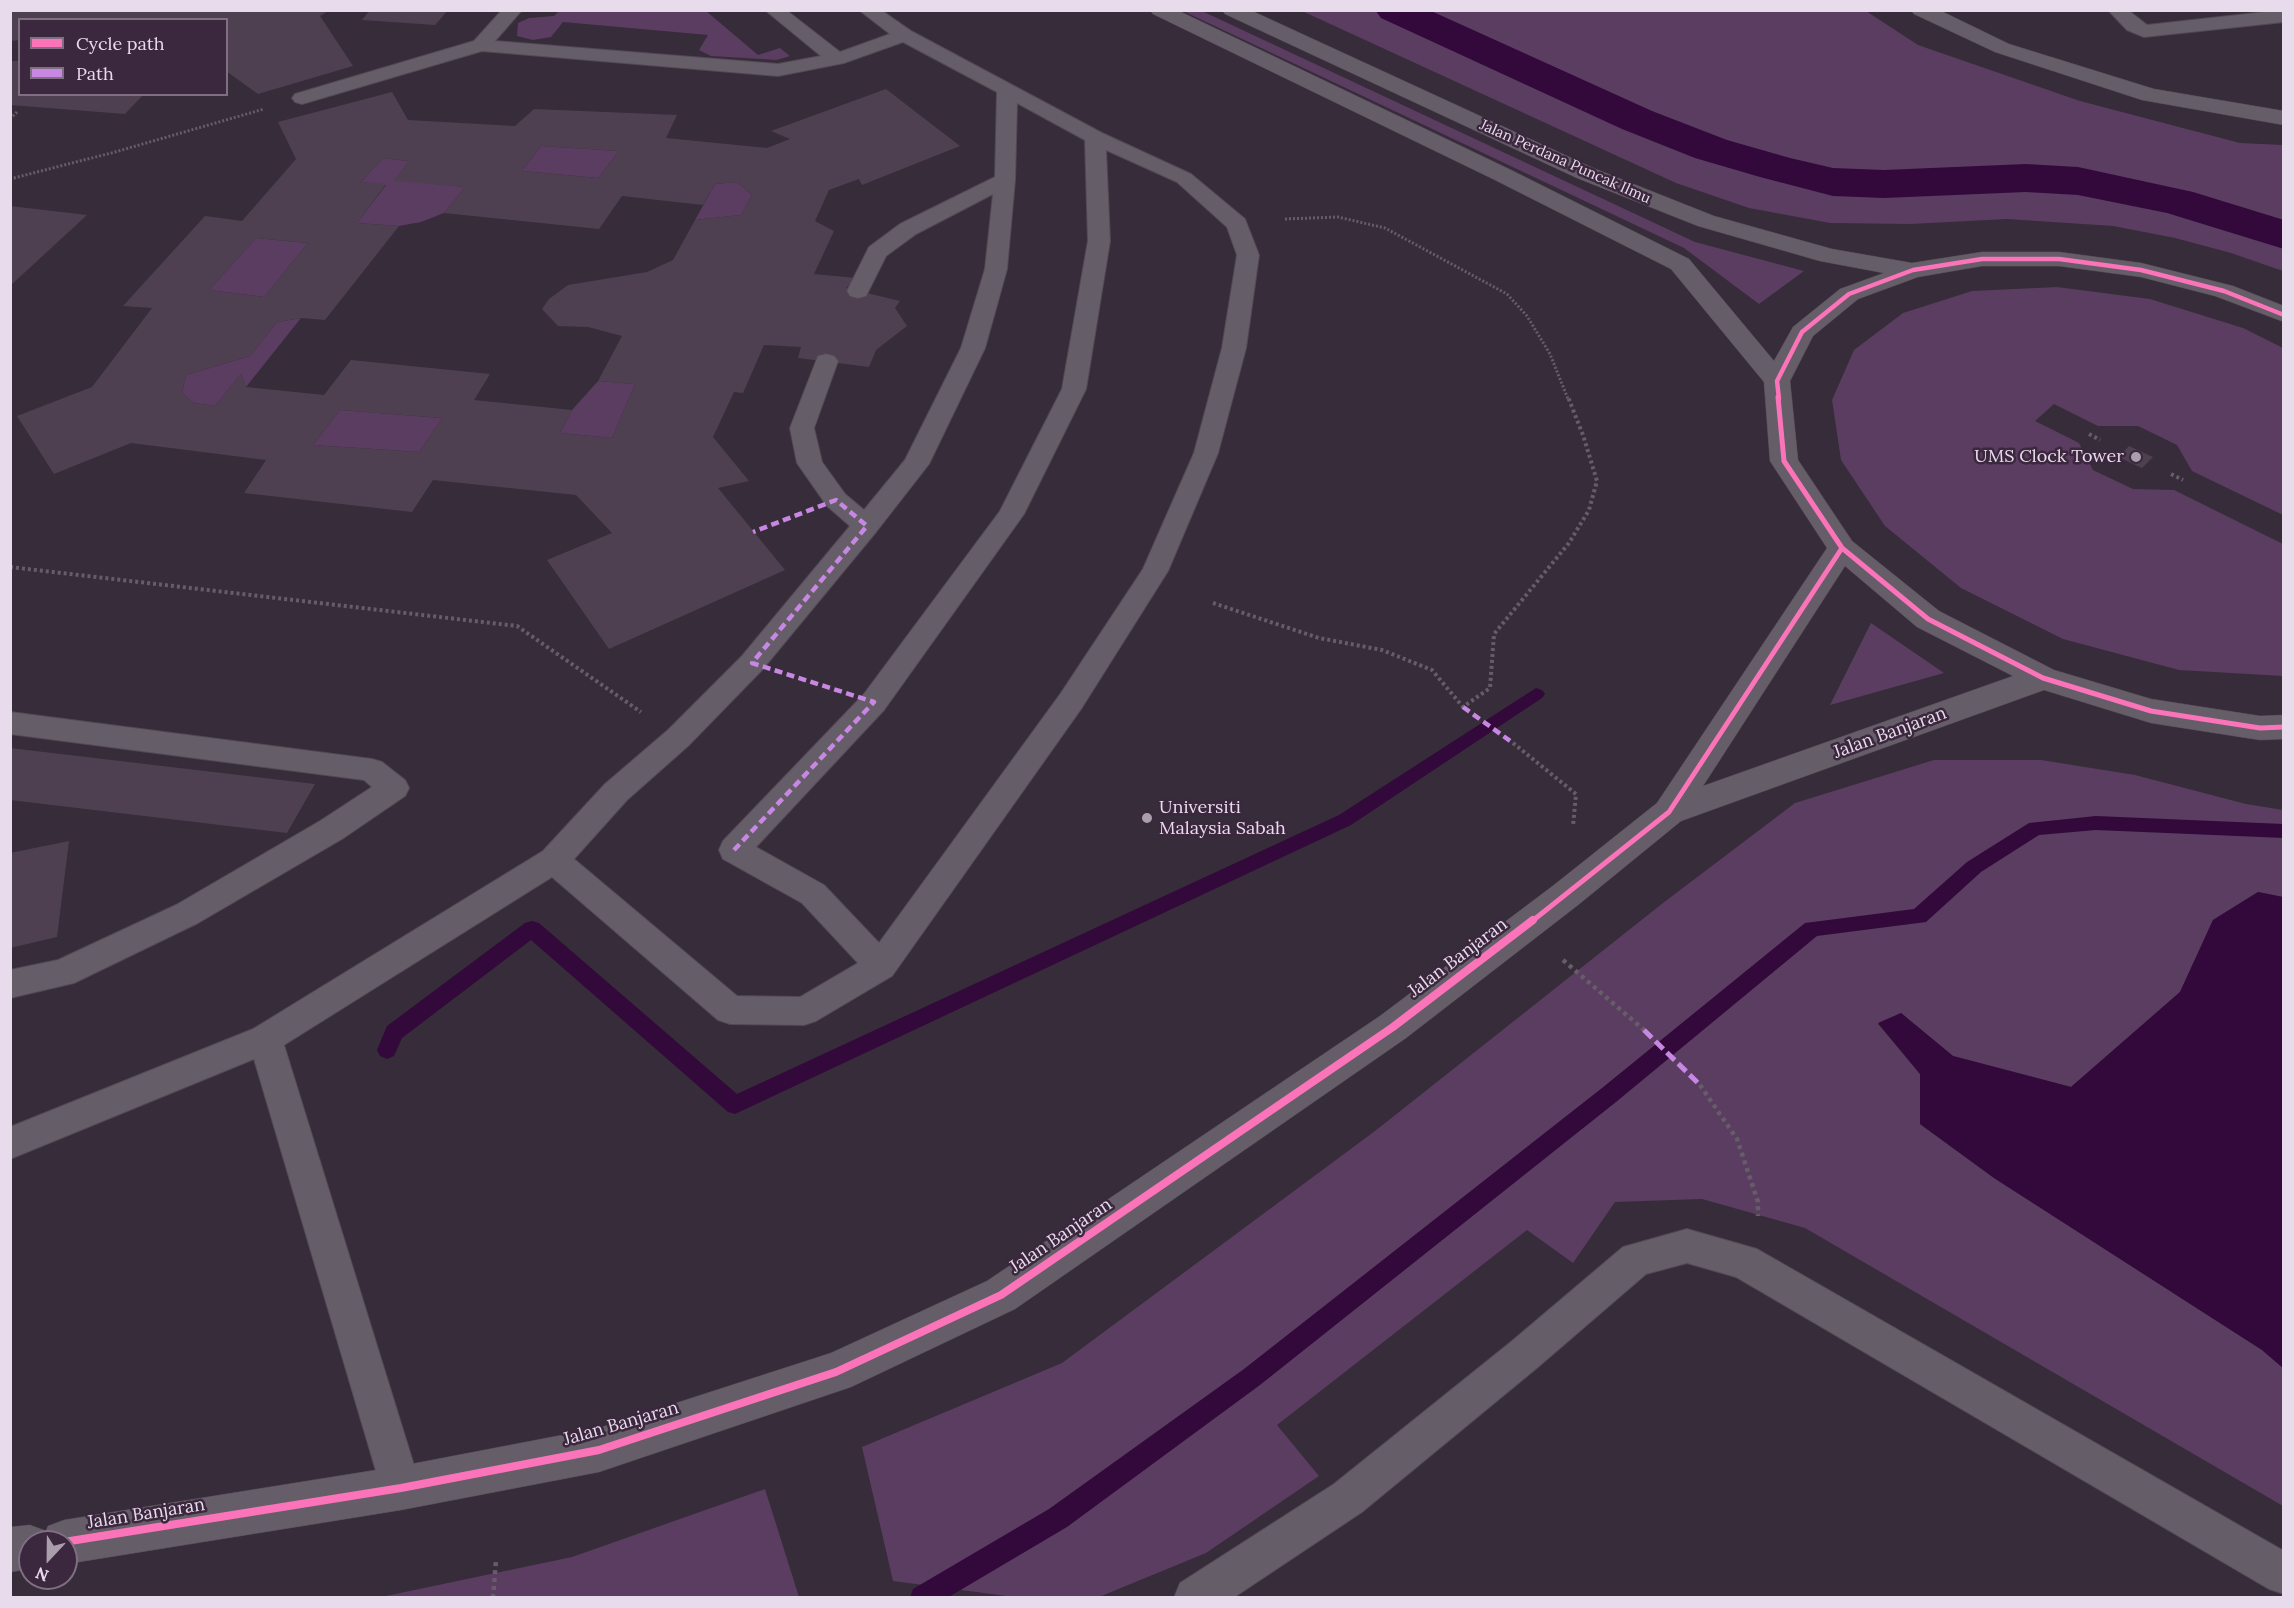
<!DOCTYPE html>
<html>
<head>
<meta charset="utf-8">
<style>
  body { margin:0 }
  #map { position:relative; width:2294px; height:1608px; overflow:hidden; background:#372c39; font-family:Lora,serif }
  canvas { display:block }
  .frame { position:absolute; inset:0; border:12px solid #e8dbeb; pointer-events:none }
  .legend { position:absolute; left:18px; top:18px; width:210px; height:78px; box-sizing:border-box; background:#3b273e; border:2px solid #806f83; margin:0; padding:8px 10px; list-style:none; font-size:18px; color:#e8dbeb }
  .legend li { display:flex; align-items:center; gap:12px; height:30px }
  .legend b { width:30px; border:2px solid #806f83 }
  .north { position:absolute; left:18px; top:1530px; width:60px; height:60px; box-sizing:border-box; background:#3b273e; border:2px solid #806f83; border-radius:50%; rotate:202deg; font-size:16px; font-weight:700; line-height:24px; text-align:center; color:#e8dbeb }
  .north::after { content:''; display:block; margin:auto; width:21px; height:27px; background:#aa9ead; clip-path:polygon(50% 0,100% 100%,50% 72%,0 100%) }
</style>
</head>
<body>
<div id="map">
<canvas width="2294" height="1608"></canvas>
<div class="frame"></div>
<ul class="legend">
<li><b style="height:8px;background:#fb73b8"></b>Cycle path</li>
<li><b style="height:8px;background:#c787e3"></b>Path</li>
</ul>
<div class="north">N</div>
</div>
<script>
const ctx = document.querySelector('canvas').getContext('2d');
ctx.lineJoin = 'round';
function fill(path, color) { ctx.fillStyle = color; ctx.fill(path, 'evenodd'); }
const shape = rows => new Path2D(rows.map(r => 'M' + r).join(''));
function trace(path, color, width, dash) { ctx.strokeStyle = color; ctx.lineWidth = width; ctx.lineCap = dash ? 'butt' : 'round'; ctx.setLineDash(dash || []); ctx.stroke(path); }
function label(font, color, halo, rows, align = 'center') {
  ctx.font = font + ' Lora,serif'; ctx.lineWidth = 5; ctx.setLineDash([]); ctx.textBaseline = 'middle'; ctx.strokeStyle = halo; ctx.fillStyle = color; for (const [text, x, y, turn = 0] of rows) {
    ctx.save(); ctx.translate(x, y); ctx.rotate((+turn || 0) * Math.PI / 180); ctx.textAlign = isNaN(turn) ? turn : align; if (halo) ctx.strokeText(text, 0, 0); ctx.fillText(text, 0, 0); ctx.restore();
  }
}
fill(shape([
  [560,10,706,11,758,55,780,48,790,56,777,60,711,56,699,50,708,35,563,22,551,37,533,40,517,36,518,23,529,18,554,16],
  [1183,11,1202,11,1695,242,1804,271,1759,304,1684,248],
  [1302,11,1866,11,1918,45,2080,101,2240,143,2283,145,2283,271,2231,253,2175,238,2113,226,2007,219,1910,224,1830,223,1749,208,1676,183],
  [541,146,619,151,598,178,522,171],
  [383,158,409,161,395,180,465,187,444,213,421,222,399,226,357,223,386,185,361,182],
  [737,182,752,195,741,215,695,220,715,184],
  [256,238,308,243,264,297,209,290],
  [2057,287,2150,299,2243,328,2283,348,2283,515,2192,471,2177,445,2138,426,2098,426,2054,404,2035,421,2079,443,2093,470,2133,489,2174,490,2283,544,2283,676,2179,670,2063,639,1961,588,1885,526,1841,460,1832,400,1854,350,1903,313,1972,291],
  [301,318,246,387,241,374,215,406,194,403,182,393,186,375,250,356,277,322],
  [598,381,635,384,612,438,560,433,572,410],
  [340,410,442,418,419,452,313,445],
  [1871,623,1944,673,1830,705],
  [1934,760,2041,760,2135,775,2246,804,2283,810,2283,897,2258,892,2213,920,2180,992,2071,1087,1953,1056,1901,1013,1878,1024,1920,1074,1920,1124,1994,1178,2262,1350,2283,1368,2283,1506,1805,1228,1702,1199,1615,1202,1573,1263,1527,1230,1277,1425,1319,1476,1206,1553,1099,1597,1014,1597,893,1581,862,1447,1062,1363,1375,1131,1663,903,1795,803],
  [765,1489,799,1597,381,1597,572,1557]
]), '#5a3d61');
fill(shape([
  [2258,892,2283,897,2283,1368,2262,1350,1994,1178,1920,1124,1920,1074,1878,1023,1901,1013,1953,1056,2071,1087,2180,992,2213,920]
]), '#33093b');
fill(shape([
  [1536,688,1542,690,1545,694,1542,698,1351,825,735,1114,728,1112,531,940,402,1038,394,1056,387,1059,380,1056,377,1050,387,1026,525,923,532,921,539,923,737,1094,1339,815,1536,688],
  [2096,816,2284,824,2284,838,2096,830,2039,835,1981,872,1926,922,1817,936,1616,1102,1260,1385,1067,1527,947,1598,910,1598,913,1589,1049,1509,1244,1369,1602,1088,1805,923,1914,909,1967,862,2029,823,2096,816]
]), '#33093b');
fill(shape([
  [1375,10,1429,10,1652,111,1727,140,1790,158,1833,168,1884,170,2026,164,2078,167,2193,192,2284,220,2284,249,2167,213,2078,195,2026,192,1884,198,1833,196,1760,177,1695,158,1622,129,1381,18,1375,10]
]), '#33093b');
fill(shape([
  [10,10,330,10,320,16,353,66,258,94,226,71,226,20,20,20,20,40,10,41],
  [370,10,448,10,435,25,362,20],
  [10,61,20,61,20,94,144,94,125,114,10,105],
  [886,89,960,146,862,185,859,179,829,190,815,221,834,231,814,274,856,278,846,288,900,301,895,308,907,326,876,350,869,367,798,358,801,347,764,345,743,393,734,392,713,437,749,481,718,488,785,570,609,649,547,560,612,533,576,495,433,480,412,512,244,493,266,460,131,443,54,474,17,416,92,387,152,308,123,306,205,216,242,221,296,159,278,122,392,92,408,120,515,126,534,109,677,115,666,138,767,148,790,139,771,131],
  [541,146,619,151,598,178,522,171],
  [383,158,409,161,394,181,465,187,444,213,599,229,622,196,703,205,715,184,737,182,752,195,741,215,695,220,673,260,647,272,568,285,549,299,542,309,558,326,588,327,622,336,598,381,635,384,612,438,560,433,572,410,474,400,490,374,351,360,324,395,246,387,241,374,215,406,194,403,182,393,186,375,250,356,277,322,301,318,325,320,399,226,357,223,386,184,361,182],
  [256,238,308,243,264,297,209,290],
  [340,410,442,418,419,452,313,445],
  [10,206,87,215,10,286],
  [2129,446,2153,457,2142,468,2118,457],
  [10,748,315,784,287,833,10,800],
  [69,841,57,937,10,948,10,853]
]), '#4e4051');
const service = shape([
  [502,10,522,10,495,41,778,64,821,56,765,10,786,10,840,52,890,34,859,10,881,10,911,31,1102,133,1191,174,1245,219,1259,255,1246,348,1218,453,1168,571,1081,709,892,976,816,1021,804,1025,730,1024,718,1020,552,877,284,1045,421,1488,415,1502,401,1508,387,1502,381,1488,254,1059,10,1159,10,1127,253,1029,543,851,605,784,668,730,742,656,850,526,827,506,797,463,790,428,818,356,826,354,834,356,838,361,814,428,822,462,845,494,864,510,905,460,961,348,985,269,993,194,916,234,886,256,866,296,858,298,850,296,847,291,869,247,900,224,995,177,997,92,903,42,844,63,778,76,482,51,309,102,302,104,295,102,292,98,295,94,474,41,502,10],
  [1017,103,1085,140,1088,241,1062,389,1000,511,864,694,723,841,719,850,723,859,802,903,858,963,800,997,737,996,574,859,627,800,688,746,762,670,876,532,929,464,985,348,1007,269,1015,180,1017,103],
  [1106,150,1177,182,1227,227,1237,255,1222,348,1194,453,1143,569,1061,693,879,943,824,885,756,847,884,710,1024,514,1086,389,1110,241,1106,150],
  [2108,10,2128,10,2147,25,2283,10,2284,22,2144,37,2127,30,2108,10],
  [10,712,372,759,382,762,405,780,409,788,405,796,342,839,198,923,74,983,10,998,10,970,58,960,176,905,320,821,372,787,364,780,10,734,10,712],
  [1687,1229,1757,1249,2284,1551,2284,1594,2269,1589,1736,1277,1687,1263,1646,1274,1538,1367,1362,1512,1233,1598,1174,1598,1180,1583,1334,1484,1512,1341,1623,1247,1687,1229]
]);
const minor = shape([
  [1150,10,1177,10,1511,170,1689,259,1774,361,1793,327,1840,289,1884,273,1820,261,1698,226,1577,178,1225,14,1222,10,1250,10,1593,168,1714,216,1832,249,1912,263,1982,252,2059,252,2141,263,2233,286,2284,306,2284,322,2215,296,2141,277,2059,266,1982,266,1918,277,1858,299,1813,336,1790,381,1798,460,1852,541,1939,611,2054,670,2151,699,2260,716,2284,715,2284,739,2260,740,2151,723,2044,690,1681,821,1578,905,1406,1038,1015,1309,851,1387,599,1472,401,1510,66,1564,66,1542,30,1542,30,1569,10,1572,10,1527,30,1525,46,1531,48,1526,64,1520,401,1466,599,1428,831,1353,987,1281,1380,1016,1554,885,1657,803,1827,548,1770,461,1764,382,1671,269,1495,180,1153,14,1150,10],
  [1845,566,1917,627,2013,676,1703,786,1845,566],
  [1911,10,1939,10,2009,44,2154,89,2284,111,2284,125,2142,100,1995,52,1914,14,1911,10]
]);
trace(service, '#524955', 2);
trace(minor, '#524955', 1);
trace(shape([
  [10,119,17,112],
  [10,179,115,152,264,109],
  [1285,219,1338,217,1385,228,1507,294,1527,316,1550,354,1568,399]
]), '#655d67', 3, [2, 2]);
trace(shape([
  [2089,434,2100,440],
  [2171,474,2183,480],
  [10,567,517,626,641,712],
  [1213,603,1319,638,1382,650,1432,670,1463,707,1490,688,1494,634,1569,543,1589,510,1597,481,1583,435,1568,397],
  [1513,743,1576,794,1573,826]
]), '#655d67', 4, [3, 3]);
trace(shape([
  [1563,960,1644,1030],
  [1700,1085,1737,1139,1758,1202,1758,1216],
  [493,1598,496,1560]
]), '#655d67', 4.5, [4, 4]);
fill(service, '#655d67');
fill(minor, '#655d67');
trace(shape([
  [1463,707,1513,743],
  [734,850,874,702,752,663,867,526,836,500,753,532]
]), '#c787e3', 4.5, [8, 4.5]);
trace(shape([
  [1644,1030,1700,1085]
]), '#c787e3', 5, [11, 5]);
trace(shape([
  [1779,399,1777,381,1802,332,1849,294,1913,270,1982,259,2059,259,2141,270,2224,291,2284,315]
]), '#fb73b8', 4.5);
trace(shape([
  [1778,397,1784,461,1842,548,1928,619,2043,678,2151,711,2260,728,2284,727],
  [1531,922,1669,812,1842,548]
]), '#fb73b8', 5);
trace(shape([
  [64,1542,401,1488,599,1450,836,1372,1001,1295,1393,1027,1533,920]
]), '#fb73b8', 8);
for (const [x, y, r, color] of [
  [2136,457,6,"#aa9ead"],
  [1147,818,6,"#aa9ead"]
]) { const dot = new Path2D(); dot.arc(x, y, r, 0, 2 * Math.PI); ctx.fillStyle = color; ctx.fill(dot); trace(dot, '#3b273e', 2); }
label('15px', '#e8dbeb', '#3b273e', [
  ["Jalan Perdana Puncak Ilmu",1565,162,24]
]);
label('18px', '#e8dbeb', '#3b273e', [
  ["UMS Clock Tower",2124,457],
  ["Universiti",1159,808,"left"],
  ["Malaysia Sabah",1159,829,"left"]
], 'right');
label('18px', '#e8dbeb', '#3b273e', [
  ["Jalan Banjaran",1890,733,-20],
  ["Jalan Banjaran",1458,958,-37],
  ["Jalan Banjaran",1061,1236,-34],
  ["Jalan Banjaran",621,1424,-16],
  ["Jalan Banjaran",146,1514,-9]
]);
</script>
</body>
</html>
